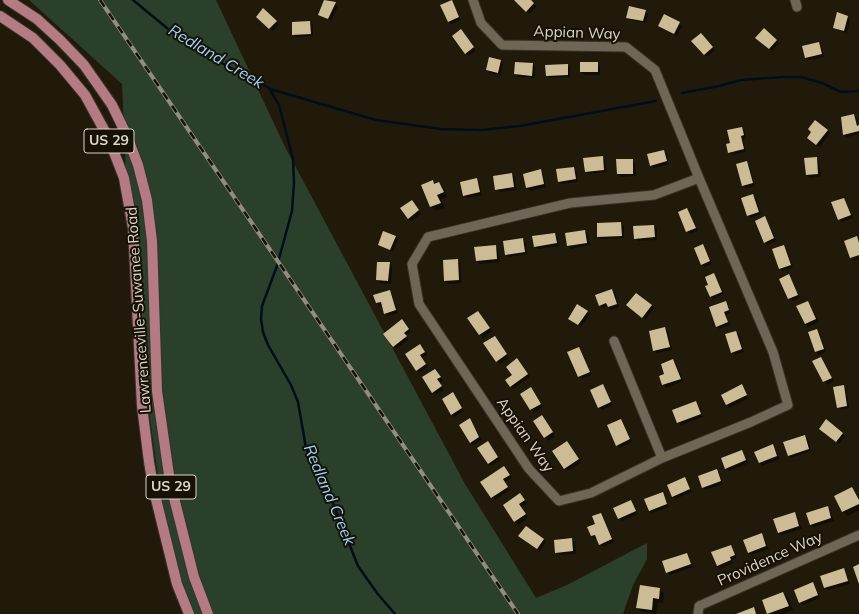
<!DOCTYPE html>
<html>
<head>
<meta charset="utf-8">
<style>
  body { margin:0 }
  canvas { display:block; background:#211a0b }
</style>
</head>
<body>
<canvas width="859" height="614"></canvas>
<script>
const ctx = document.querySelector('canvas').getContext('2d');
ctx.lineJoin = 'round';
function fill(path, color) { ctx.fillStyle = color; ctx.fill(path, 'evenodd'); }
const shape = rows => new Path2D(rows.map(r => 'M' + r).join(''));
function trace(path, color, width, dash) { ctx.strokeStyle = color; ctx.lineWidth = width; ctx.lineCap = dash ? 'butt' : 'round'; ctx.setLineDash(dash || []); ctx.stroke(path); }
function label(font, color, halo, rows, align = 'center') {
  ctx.font = font + ' Mulish,sans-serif'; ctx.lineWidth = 4; ctx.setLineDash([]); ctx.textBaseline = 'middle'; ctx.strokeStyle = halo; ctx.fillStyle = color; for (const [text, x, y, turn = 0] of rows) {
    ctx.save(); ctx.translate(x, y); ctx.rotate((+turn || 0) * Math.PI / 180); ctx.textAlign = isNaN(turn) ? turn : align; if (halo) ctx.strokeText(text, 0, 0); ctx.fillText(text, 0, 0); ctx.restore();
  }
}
fill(shape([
  [29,0,216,0,285,147,465,484,536,598,567,585,647,543,647,559,633,585,623,614,186,614,175,596,131,284,122,84]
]), '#2a402a');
fill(shape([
  [325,0,338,6,331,21,319,15],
  [516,0,530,0,536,7,529,14],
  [451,1,461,20,451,24,448,21],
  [263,10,279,24,273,31,257,17],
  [645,11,648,14,646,23,630,20,628,17],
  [665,16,682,26,677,36,660,26],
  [847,16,850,19,847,33,837,30,834,27],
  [310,22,313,25,313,36,296,37,293,34],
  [464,33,476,51,468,56,453,36],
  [704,37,715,50,707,57,704,54],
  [776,40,779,43,772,51,760,41],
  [818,43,821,46,824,57,809,60,806,58],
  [500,61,503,63,501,75,490,73,487,70],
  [598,63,600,66,600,75,584,75,581,72],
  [533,64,535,67,535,78,518,77,515,74],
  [567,65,570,68,570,77,550,78,547,75],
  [854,115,857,118,859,134,847,137,844,135],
  [742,128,745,131,746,138,743,139,746,152,732,155,729,152,731,144],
  [827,130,830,133,820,147,811,140,812,132],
  [664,151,667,154,669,164,654,168,651,165],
  [602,157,605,160,607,172,589,174,586,171],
  [816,158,819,161,821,177,810,178,807,175,805,159],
  [632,160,635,163,636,176,621,177,618,174],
  [746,162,749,165,755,186,746,188,743,185],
  [573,168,576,171,578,182,562,184,559,182],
  [540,171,543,173,546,187,530,191,527,188,524,174],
  [512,174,515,177,516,190,499,192,496,189],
  [476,179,479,182,482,195,467,198,464,195],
  [432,181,436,185,439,184,444,188,447,197,441,199,445,208,436,211,431,207,422,185],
  [753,195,756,198,761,214,751,218,748,215],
  [844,199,853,218,842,222,839,219],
  [414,204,421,214,411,221,408,218],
  [687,209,698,231,690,234,687,231],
  [765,218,777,241,767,245,765,242],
  [621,224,624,226,624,238,601,239,598,237],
  [654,226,657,228,657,240,638,241,635,238],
  [585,231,588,233,590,245,571,249,568,246],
  [555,234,558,237,559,246,538,249,535,247],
  [396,237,398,239,393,252,379,244],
  [523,239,526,242,527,254,509,257,506,254],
  [703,245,712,264,704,267,702,264],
  [495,246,498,249,500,262,480,264,477,261,475,248],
  [784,246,786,249,793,267,783,271,780,269],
  [859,256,859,259,854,261,852,259],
  [457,260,460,263,462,283,448,284,445,281,444,261],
  [378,263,389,263,392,266,391,284,380,283,377,280],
  [714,274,724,294,713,299,710,296],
  [789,276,800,298,792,301,780,279],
  [612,290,615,293,619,307,611,310,608,306,602,308,599,305],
  [390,291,392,294,398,313,388,316,382,305,379,306,377,303],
  [636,294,654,308,646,320,631,308],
  [725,302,731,313,726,315,730,325,719,329,717,326],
  [808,302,819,322,808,327,805,324],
  [587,312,590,314,581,327,572,321],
  [480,315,492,331,483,338,468,319],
  [405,323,411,332,406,336,409,339,396,349,393,346],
  [665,328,668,331,672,350,657,353,654,350],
  [817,330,819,333,826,352,819,355,816,352,809,332],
  [736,332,739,335,744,352,735,355,732,352],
  [495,337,509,358,500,364,497,361],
  [422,348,427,355,422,358,428,367,419,373,406,355],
  [579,348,592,375,582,379,569,352],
  [821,358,834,381,827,385,814,362],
  [673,360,676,363,683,381,666,388,660,377,666,375],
  [520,362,530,377,513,389,511,386],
  [438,373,443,381,439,383,444,390,436,395,433,392],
  [603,385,613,405,602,410,599,407],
  [742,386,749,398,729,408,722,395],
  [844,386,846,389,849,408,841,410,838,407],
  [533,391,543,407,534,413,522,394],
  [453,394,464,411,454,417,451,414],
  [695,402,703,417,681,425,678,422],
  [470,419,482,440,473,445,470,442],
  [544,419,555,436,548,441,534,421],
  [621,420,632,442,620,448,617,445],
  [823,431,842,433,845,436,839,444],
  [805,436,808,439,811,451,791,458,788,455],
  [490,445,500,460,491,466,488,463],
  [569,445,581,462,568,471,565,468],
  [772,445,780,459,762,466,755,452],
  [742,451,749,463,729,471,726,468],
  [507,470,512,478,505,482,510,490,495,500,482,482],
  [717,470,723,484,705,490,702,487],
  [685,478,692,492,675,499,673,496],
  [852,488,859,497,859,510,848,516,843,512,836,496],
  [663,493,669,507,652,513,649,510],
  [523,497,527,503,521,507,528,518,518,525,504,506],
  [631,501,638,514,622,521,619,518],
  [827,507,830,510,834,521,814,527,811,525],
  [794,513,802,529,782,535,779,533],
  [601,514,614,542,603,547,597,538,595,539,592,536],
  [762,534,769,549,751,555,748,552],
  [523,538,543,539,546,542,540,551],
  [572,539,575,542,576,554,559,555,556,552],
  [730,546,737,558,732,560,733,563,720,569,718,566],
  [687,555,693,567,670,575,667,572],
  [843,570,850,584,828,590,825,588],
  [813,584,820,598,803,605,800,602],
  [660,589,664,594,663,603,658,602,656,614,642,612,637,608],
  [783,593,788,597,793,610,784,614,768,614,763,601]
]), '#0007');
trace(shape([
  [133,0,173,33,214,59,269,88,279,105,293,159,294,183,292,211,277,266,262,306,261,319,263,332,268,345,291,385,298,402,306,448,325,483,358,566,377,593,395,614],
  [270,89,376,120,441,129,481,130,520,126,656,101],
  [682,93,719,86,741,80,782,77,801,77,822,83,841,92,859,91]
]), '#000d1c', 2.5);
fill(shape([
  [324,0,336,2,328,19,318,15],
  [452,0,459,17,448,22,440,5],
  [514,0,531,0,534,3,526,12],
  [629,6,646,10,643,21,626,18],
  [263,8,277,21,269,29,256,17],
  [837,12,848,16,844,31,833,28],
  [664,14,680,22,674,34,658,26],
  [310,21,311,34,292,35,292,22],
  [764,28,777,40,769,49,755,38],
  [461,29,474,47,465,54,452,36],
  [701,33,713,47,704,55,691,41],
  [819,42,822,54,805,58,802,46],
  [489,57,501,60,498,73,486,70],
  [515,62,533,63,532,76,514,74],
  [580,62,598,62,598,72,580,72],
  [568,64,568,75,546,76,545,65],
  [854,114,857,126,859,125,859,131,843,135,841,117],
  [815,120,828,130,816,145,807,138,811,132,808,129],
  [742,127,744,135,741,136,744,149,728,153,726,144,730,143,727,130],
  [664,150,667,161,650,166,647,154],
  [603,156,604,170,585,172,583,158],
  [817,157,818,174,806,175,804,158],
  [616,159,633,159,633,174,617,174],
  [747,161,753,183,742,186,736,164],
  [574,167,576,179,558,182,556,169],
  [541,169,544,184,526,188,523,174],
  [512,173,514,187,495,190,493,176],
  [477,178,480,192,463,196,460,182],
  [433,180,434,184,439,182,444,192,437,195,441,203,430,207,421,185],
  [753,194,759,212,747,216,741,198],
  [844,198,851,215,838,220,831,202],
  [412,200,419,210,408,219,400,208],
  [687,208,696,228,686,232,678,212],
  [765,216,774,238,764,243,755,221],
  [621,222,622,236,597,237,597,223],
  [654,225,655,237,634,239,633,226],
  [585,230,587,243,567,246,565,233],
  [383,231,396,236,390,250,378,245],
  [555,233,557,243,534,247,532,236],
  [857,236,859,243,859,255,850,258,844,241],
  [523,238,525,252,505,255,503,241],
  [703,244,710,261,701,265,694,248],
  [496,245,497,259,476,261,474,247],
  [784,245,791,265,779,269,772,249],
  [458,259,459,280,444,281,443,260],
  [377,262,390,262,388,281,376,280],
  [714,273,722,292,710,297,705,286,708,285,705,277],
  [789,274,798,295,788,299,779,279],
  [612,289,617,304,608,307,606,303,599,306,595,295],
  [390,290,396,310,384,314,381,302,376,303,373,295],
  [636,293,652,305,642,318,626,305],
  [726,301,729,310,724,312,728,322,716,327,709,307],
  [808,301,816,319,805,324,796,306],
  [577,304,588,311,578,325,568,319],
  [478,311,490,328,479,335,467,318],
  [402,319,409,329,404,333,407,336,393,347,383,334],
  [665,327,670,347,653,351,649,331],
  [817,329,824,349,815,352,808,332],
  [736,331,742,349,731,353,725,334],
  [495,336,507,354,496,362,483,343],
  [420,344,425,352,420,355,426,364,416,371,405,354],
  [579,347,590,372,578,377,567,352],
  [821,357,832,378,823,382,812,361],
  [517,358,528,374,510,387,505,380,512,375,506,367],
  [673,359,681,379,662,385,659,376,664,374,661,364],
  [435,369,441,377,437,379,442,386,432,393,422,377],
  [603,384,611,402,598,408,590,390],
  [742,384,747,395,726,405,721,395],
  [844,385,847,406,837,408,833,387],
  [531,387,541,404,530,410,520,394],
  [453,392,462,408,451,415,442,399],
  [696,401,701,414,677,423,672,410],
  [542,415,553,432,544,438,533,421],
  [470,418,479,437,470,443,459,425],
  [621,419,630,439,616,446,607,425],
  [826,419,843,433,836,442,819,429],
  [805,435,809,449,788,456,783,442],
  [488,441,498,457,488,464,477,448],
  [567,441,579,459,564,469,552,451],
  [773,444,777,456,759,463,754,452],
  [742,450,746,460,725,469,721,458],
  [504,466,510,475,503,479,508,487,491,498,480,482],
  [717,469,721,481,702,488,698,476],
  [685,477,690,489,672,497,667,485],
  [852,487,859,500,859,504,842,512,834,496],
  [663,492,667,504,649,511,644,499],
  [520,493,525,500,519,504,526,514,514,522,503,505],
  [631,500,636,511,618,519,613,508],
  [828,506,831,518,810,525,806,513],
  [795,512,799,526,778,533,773,519],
  [601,513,612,539,599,545,595,535,591,536,587,527,595,524,592,516],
  [526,526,544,539,537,549,518,536],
  [762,533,766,546,748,553,743,540],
  [572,538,573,551,555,553,554,540],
  [731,545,735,555,730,557,731,560,717,566,711,552],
  [687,553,691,564,666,573,662,561],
  [859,564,859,584,853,567],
  [844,568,848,581,824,588,820,576],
  [813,582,818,595,799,603,794,590],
  [640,585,660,588,659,599,653,598,652,610,636,608],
  [783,592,789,606,767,614,762,600],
  [754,607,756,614,736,614]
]), '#ccbc96');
const street = shape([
  [473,0,481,23,502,45,626,47,655,70,699,178,773,352,788,405,751,422,662,458,591,493,559,501,529,469,419,304,412,264,428,237,570,203,654,195,699,178],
  [795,0,797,7],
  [614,341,662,458],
  [698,614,699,606,859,535]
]);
const primary = shape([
  [8,0,37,19,60,40,84,65,112,105,127,136,138,165,147,200,152,241,157,391,170,482,194,577,208,614],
  [0,16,33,38,60,65,85,95,108,137,124,178,133,228,142,406,149,462,154,491,177,584,189,614]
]);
trace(street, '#38332d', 11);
trace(primary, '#38332d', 12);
trace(street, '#6f6756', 9);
trace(primary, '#b47b82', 10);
const rail = shape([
  [100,0,518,614]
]);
trace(rail, '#938d81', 4);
trace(rail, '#171104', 2.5, [8]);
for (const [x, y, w] of [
  [109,141,50],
  [171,487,50]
]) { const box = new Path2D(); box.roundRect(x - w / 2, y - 12, w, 24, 3); ctx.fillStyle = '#171104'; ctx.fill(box); trace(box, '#dbd6cc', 1); }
label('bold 14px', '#dbd6cc', null, [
  ["US 29",109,141],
  ["US 29",171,487]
]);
label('15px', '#dbd6cc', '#171104', [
  ["Appian Way",577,33,2],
  ["Lawrenceville-Suwanee Road",139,310,-94],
  ["Appian Way",525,435,55],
  ["Providence Way",770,559,-24]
]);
label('italic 16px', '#9ad5fe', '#171104', [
  ["Redland Creek",216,57,31],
  ["Redland Creek",329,495,67]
]);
</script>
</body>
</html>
